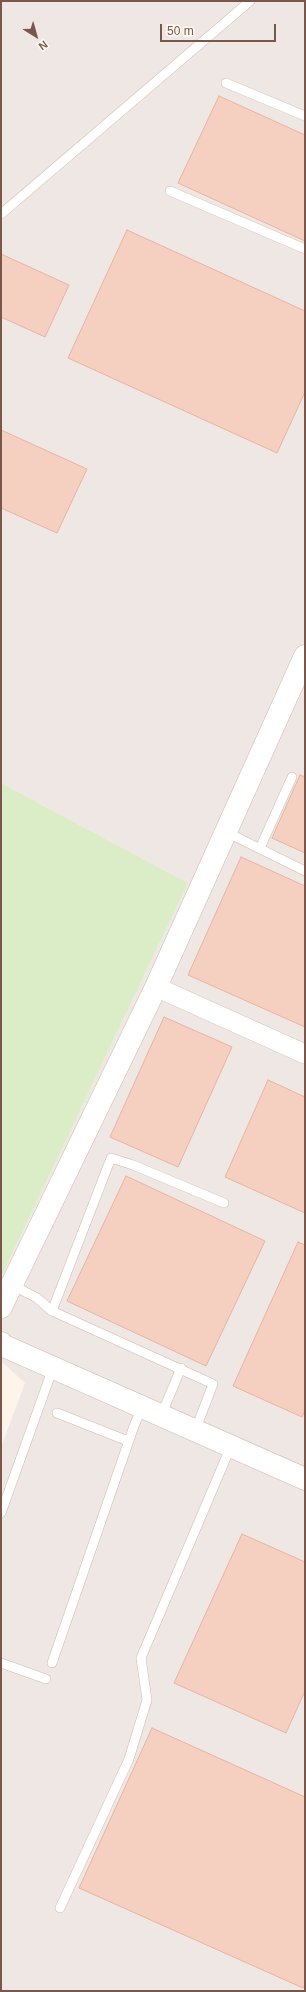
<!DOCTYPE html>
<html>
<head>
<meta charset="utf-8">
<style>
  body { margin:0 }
  #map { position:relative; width:306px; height:1992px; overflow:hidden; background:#fef4ea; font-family:Helvetica,sans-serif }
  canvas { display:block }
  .frame { position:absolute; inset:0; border:2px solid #7b574b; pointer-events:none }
  .north { position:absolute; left:16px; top:16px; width:40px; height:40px; -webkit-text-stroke:3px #fff9f2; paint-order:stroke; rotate:143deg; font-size:11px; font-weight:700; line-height:16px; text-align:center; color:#7b574b }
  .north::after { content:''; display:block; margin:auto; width:14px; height:18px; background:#7b574b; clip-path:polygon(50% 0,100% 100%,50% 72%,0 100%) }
  .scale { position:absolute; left:160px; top:24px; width:116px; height:18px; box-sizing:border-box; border:2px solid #7b574b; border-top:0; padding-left:5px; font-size:12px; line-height:14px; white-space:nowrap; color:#7b574b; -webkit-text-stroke:3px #fff9f2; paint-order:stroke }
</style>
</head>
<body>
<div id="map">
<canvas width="306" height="1992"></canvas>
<div class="frame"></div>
<div class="north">N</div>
<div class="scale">50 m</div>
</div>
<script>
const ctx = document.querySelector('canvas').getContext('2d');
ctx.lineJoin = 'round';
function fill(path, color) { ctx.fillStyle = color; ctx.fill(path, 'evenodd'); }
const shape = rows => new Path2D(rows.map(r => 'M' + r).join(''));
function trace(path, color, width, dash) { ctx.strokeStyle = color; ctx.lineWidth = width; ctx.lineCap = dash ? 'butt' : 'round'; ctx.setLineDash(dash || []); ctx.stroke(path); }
fill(shape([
  [1,1,305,1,305,1991,1,1991,1,1447,25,1383,1,1361,1,1277,188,883,1,783]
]), '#efe7e3');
fill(shape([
  [1,783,188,883,1,1277]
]), '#daedc7');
const building = shape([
  [219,96,305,135,305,241,178,183,219,96],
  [127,230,305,311,305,392,277,453,68,358,127,230],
  [1,254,69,285,45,337,1,317,1,254],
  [1,430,87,469,57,533,1,508,1,430],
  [300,775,305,777,305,853,272,838,300,775],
  [241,857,305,886,305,1027,188,975,241,857],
  [164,1017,232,1047,178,1167,110,1137,164,1017],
  [268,1080,305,1097,305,1213,225,1177,268,1080],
  [126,1176,265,1241,206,1366,67,1301,126,1176],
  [298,1242,305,1245,305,1410,302,1417,233,1386,298,1242],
  [242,1534,305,1562,305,1691,286,1733,174,1683,242,1534],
  [152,1728,305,1797,305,1985,303,1988,79,1888,152,1728]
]);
fill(building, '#f5d0c0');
trace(building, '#e9b49f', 1);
const service = shape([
  [226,83,305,116],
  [170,191,305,249],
  [1,214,250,1],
  [226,832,305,871],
  [260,848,292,777],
  [12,1285,37,1298,52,1311,213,1384,195,1431],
  [52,1311,111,1158,133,1165,224,1203],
  [57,1413,128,1441],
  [161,1416,181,1368],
  [1,1513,53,1368],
  [1,1663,46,1679],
  [52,1663,134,1426,142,1407],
  [60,1908,129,1759,147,1700,141,1658,231,1446]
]);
const minor = shape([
  [156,987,305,1054]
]);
const tertiary = shape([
  [1,1307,156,987,305,656],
  [1,1343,2,1345,305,1479]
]);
trace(service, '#d2baae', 10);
trace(minor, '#d2baae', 20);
trace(tertiary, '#d2baae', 23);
trace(service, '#fff', 9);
trace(minor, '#fff', 19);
trace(tertiary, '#fff', 22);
</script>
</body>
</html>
